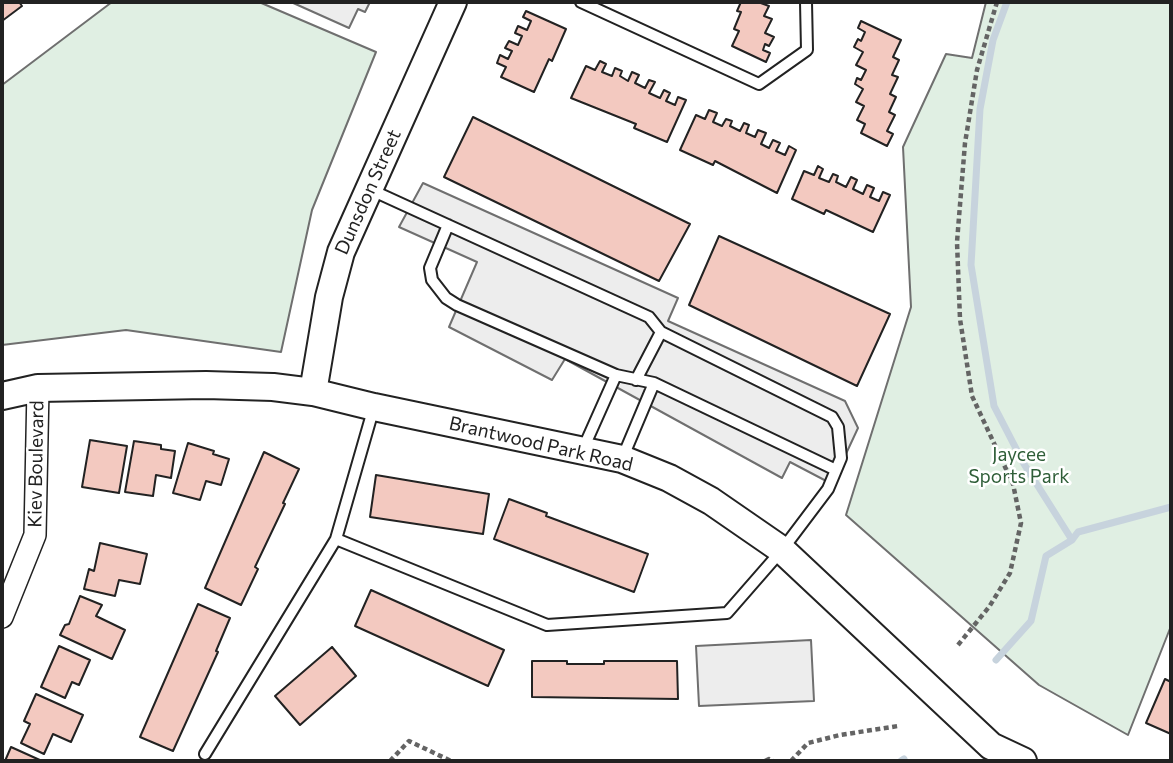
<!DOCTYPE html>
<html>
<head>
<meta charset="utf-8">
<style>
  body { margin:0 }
  #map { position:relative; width:1173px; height:763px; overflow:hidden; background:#fff; font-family:Commissioner,sans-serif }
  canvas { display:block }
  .frame { position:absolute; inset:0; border:4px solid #222; pointer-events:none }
</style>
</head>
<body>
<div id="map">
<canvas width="1173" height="763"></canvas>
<div class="frame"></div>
</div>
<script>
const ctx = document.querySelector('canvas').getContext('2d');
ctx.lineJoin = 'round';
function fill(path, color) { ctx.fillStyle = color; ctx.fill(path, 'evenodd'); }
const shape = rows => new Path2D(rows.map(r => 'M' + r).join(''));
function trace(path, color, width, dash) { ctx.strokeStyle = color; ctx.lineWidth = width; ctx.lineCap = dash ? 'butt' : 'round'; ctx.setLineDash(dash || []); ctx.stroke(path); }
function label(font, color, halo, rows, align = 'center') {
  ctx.font = font + ' Commissioner,sans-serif'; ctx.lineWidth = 5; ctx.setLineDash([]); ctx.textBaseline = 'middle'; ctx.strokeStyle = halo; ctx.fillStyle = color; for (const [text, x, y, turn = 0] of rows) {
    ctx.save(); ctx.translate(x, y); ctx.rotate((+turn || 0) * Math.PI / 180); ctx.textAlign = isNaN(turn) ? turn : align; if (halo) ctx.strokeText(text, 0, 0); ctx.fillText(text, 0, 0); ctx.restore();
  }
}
const green = shape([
  [112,2,259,2,376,52,312,210,281,352,126,330,2,345,2,85,112,2],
  [986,2,1171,2,1171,626,1128,735,1039,685,846,515,911,307,903,147,946,54,972,58,986,2]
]);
fill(green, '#e0efe3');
trace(green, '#6f6f6f', 2);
const parking = shape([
  [291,2,370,2,365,12,358,9,349,28,291,2],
  [423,183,678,298,668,321,845,401,858,428,832,484,790,462,782,478,565,359,552,380,449,327,477,262,399,227,423,183],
  [811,640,814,701,699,706,696,646,811,640]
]);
fill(parking, '#ededed');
trace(parking, '#6f6f6f', 2);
trace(shape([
  [1007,2,993,40,980,109,971,265,994,406,1024,464,1072,540],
  [996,660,1031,621,1046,556,1072,540,1078,532,1171,507],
  [901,761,904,759]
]), '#c7d3dd', 7);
const building = shape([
  [2,2,19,2,22,6,2,21,2,2],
  [741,2,758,2,769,6,764,16,772,19,765,33,774,37,769,46,765,44,763,50,770,53,766,62,732,46,739,31,734,29,741,12,737,11,741,2],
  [526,11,566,29,552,61,549,59,534,92,501,77,506,67,497,63,500,55,508,59,512,51,505,48,509,41,518,45,522,36,515,33,518,26,527,30,531,21,523,17,526,11],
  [861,21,901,40,893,57,899,60,892,75,898,77,890,94,896,97,889,112,895,115,887,131,893,134,887,146,861,133,865,124,857,120,864,106,856,102,863,89,855,84,857,78,861,80,866,70,856,65,863,52,854,47,858,39,861,41,865,32,858,28,861,21],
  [600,61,606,64,602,72,612,76,615,68,622,71,620,76,628,81,632,72,639,75,635,83,645,88,649,80,655,82,649,93,660,98,664,90,670,93,666,101,675,105,678,97,686,100,667,142,634,128,636,124,571,98,586,66,595,70,600,61],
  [709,110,717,113,713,122,722,126,726,119,732,121,730,126,740,131,744,123,749,125,746,133,755,137,758,130,766,133,761,144,769,148,773,140,780,143,776,151,785,155,789,146,796,150,777,193,715,161,713,165,680,150,696,115,705,119,709,110],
  [473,117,690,224,659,281,444,177,473,117],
  [818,166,823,169,819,178,829,182,833,174,838,176,836,182,846,187,851,177,857,180,853,189,863,194,867,185,874,188,870,197,879,201,883,192,890,195,873,232,826,210,824,214,792,199,804,171,814,175,818,166],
  [719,236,890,314,857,386,689,305,719,236],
  [90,440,127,446,119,493,82,487,90,440],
  [134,441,161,445,161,449,175,451,171,478,156,475,153,496,125,492,134,441],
  [188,443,214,451,213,454,229,459,221,485,206,481,200,500,173,493,188,443],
  [264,452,299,469,283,503,285,504,255,567,258,569,241,605,205,588,264,452],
  [376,475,489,494,483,534,370,517,376,475],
  [509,499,547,513,546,516,648,554,634,592,494,539,509,499],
  [100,543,147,554,140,584,119,580,115,596,84,589,89,569,94,571,100,543],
  [371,590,504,650,488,686,355,626,371,590],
  [80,596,102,605,96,616,125,630,112,659,60,635,65,625,69,624,80,596],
  [198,604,230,618,216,651,218,652,173,751,140,737,198,604],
  [59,646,90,660,79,685,72,682,65,698,41,687,59,646],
  [332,647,356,676,300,725,275,696,332,647],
  [532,661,567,661,567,664,604,664,604,661,677,661,678,699,532,697,532,661],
  [1165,679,1171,682,1171,734,1146,723,1165,679],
  [36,694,83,715,71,742,53,734,44,754,21,743,30,724,24,721,36,694],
  [11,747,42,761,5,761,11,747]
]);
fill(building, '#f3c9c0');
trace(building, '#222', 2);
const service = shape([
  [581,2,759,84,807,50,806,2],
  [448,225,430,268,432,280,446,298,457,305,616,375,654,383,836,470],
  [636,380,661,332],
  [583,449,616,375],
  [622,459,654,383],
  [336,539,547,625,727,613,782,550,828,489,841,458,838,427,832,417,661,332,649,317,369,189],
  [205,754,336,539,374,407]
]);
const minor = shape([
  [2,617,35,535,38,388]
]);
const tertiary = shape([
  [313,392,329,297,341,252,453,2],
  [2,396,38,388,206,385,273,387,313,392,374,407,622,459,669,478,711,501,782,550,991,746,1023,761]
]);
trace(service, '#222', 14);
trace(minor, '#222', 24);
trace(tertiary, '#222', 30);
trace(shape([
  [958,645,989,607,1010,573,1021,523,1013,484,972,396,960,319,957,242,965,143,977,70,997,2],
  [390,761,409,741,451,761],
  [765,761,769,759,773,761],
  [791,761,808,743,840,735,898,726]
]), '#646464', 4.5, [5, 3.5]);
trace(service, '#fff', 10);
trace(minor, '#fff', 21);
trace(tertiary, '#fff', 26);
label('19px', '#222', '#fff', [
  ["Dunsdon Street",368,192,-66],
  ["Brantwood Park Road",541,444,13],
  ["Kiev Boulevard",36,464,-89]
]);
label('19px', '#2f5e38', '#fff', [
  ["Jaycee",1019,455],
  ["Sports Park",1019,477]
]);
</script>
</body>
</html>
